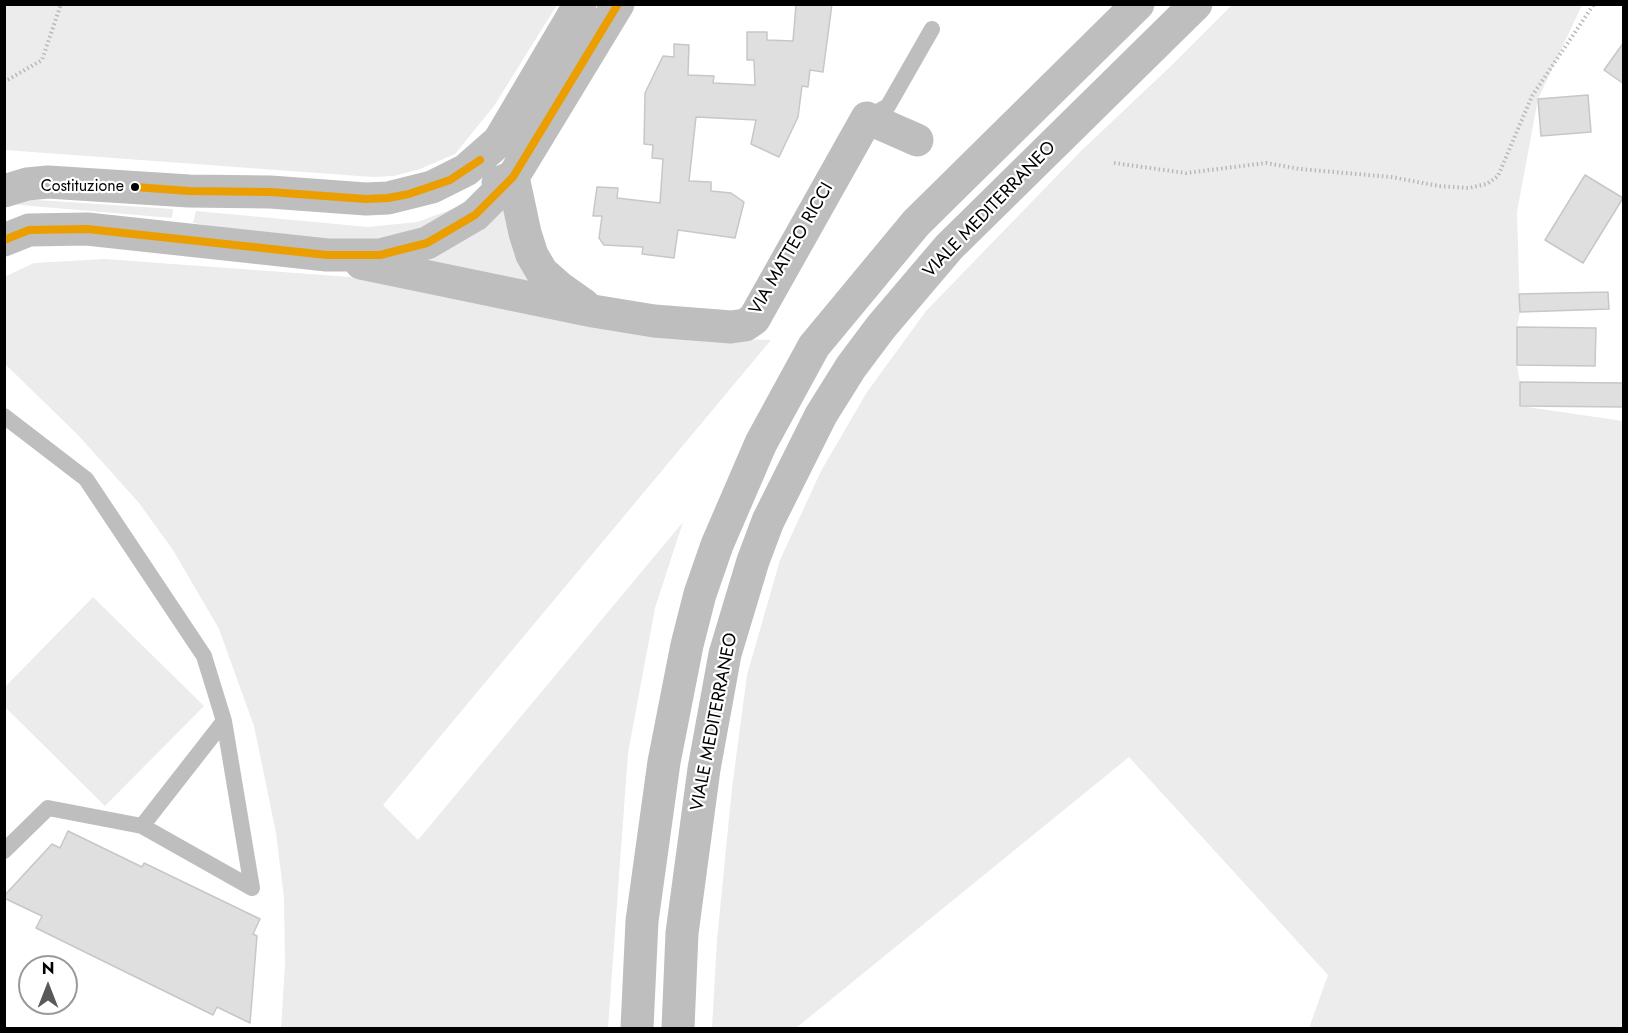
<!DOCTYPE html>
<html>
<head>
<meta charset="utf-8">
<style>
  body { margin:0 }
  #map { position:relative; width:1628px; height:1033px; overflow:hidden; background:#fff; font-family:Jost,sans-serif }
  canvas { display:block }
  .frame { position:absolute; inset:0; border:6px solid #000; pointer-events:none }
  .north { position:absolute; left:18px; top:955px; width:60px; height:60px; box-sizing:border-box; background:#fff; border:2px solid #999; border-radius:50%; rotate:0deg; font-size:16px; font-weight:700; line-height:24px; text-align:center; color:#000 }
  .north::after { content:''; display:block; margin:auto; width:21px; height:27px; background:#595959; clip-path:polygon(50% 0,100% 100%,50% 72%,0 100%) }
</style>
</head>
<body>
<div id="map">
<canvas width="1628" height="1033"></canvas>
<div class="frame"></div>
<div class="north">N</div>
</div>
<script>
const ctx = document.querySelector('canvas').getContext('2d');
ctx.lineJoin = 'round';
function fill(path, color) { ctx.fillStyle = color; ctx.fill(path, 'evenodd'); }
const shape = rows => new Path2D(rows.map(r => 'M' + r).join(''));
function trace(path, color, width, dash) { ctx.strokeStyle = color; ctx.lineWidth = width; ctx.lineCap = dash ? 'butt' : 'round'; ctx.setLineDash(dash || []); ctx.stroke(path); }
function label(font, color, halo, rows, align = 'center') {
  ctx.font = font + ' Jost,sans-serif'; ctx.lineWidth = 4.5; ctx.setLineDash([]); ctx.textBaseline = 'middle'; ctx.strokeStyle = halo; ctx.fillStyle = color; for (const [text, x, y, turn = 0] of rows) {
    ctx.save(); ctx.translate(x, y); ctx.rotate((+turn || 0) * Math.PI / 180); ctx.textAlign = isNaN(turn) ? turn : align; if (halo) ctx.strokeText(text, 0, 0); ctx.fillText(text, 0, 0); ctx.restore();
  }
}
fill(shape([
  [4,5,5,4,557,5,494,106,455,154,420,169,394,176,372,177,5,150],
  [1232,5,1582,5,1538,99,1517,212,1520,312,1517,327,1517,365,1520,382,1520,406,1623,421,1623,1028,1309,1028,1328,975,1129,757,796,1028,712,1028,717,940,732,788,747,675,780,560,821,471,867,392,926,311,1082,150,1173,64],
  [22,199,173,209,172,218,9,204],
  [458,207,427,229,378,243,309,241,193,223,196,211,368,227,417,222],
  [505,209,530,286,414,265,499,212],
  [105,259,364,278,669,337,771,340,383,805,418,840,683,522,655,608,628,753,608,1028,281,1028,285,964,284,898,276,833,254,726,219,629,173,550,139,503,78,435,5,364,4,277,34,263],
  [93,597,204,706,105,806,5,707,5,687]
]), '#ececec');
const building = shape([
  [792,4,832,4,823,72,810,70,808,87,802,86,798,117,779,157,751,144,756,120,696,117,689,181,711,182,711,191,731,193,744,202,735,238,678,230,674,258,642,254,643,247,604,245,599,238,602,216,593,216,597,187,618,188,617,198,660,203,663,159,652,158,653,145,644,144,645,93,663,56,674,57,674,44,689,45,688,75,714,76,713,83,755,85,754,60,747,60,747,32,767,32,767,40,793,41,796,5,792,4],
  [1624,42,1624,84,1604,70,1624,42],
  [1588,95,1591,132,1541,136,1538,99,1588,95],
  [1585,175,1623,198,1583,263,1545,240,1585,175],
  [1608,292,1609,309,1520,312,1519,294,1608,292],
  [1517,327,1596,328,1595,366,1517,365,1517,327],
  [1520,382,1624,383,1624,407,1520,406,1520,382],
  [68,831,142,867,144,863,260,919,253,934,257,936,250,1023,217,1007,213,1015,36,928,42,916,4,898,4,896,52,844,60,848,68,831]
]);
fill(building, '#dfdfdf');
trace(building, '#c7c7c7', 1.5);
trace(shape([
  [4,82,42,60,61,4],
  [1114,163,1186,173,1266,163,1300,169,1391,177,1439,186,1468,188,1487,184,1498,176,1532,96,1594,4]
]), '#b9b9b9', 4, [1.5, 3]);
trace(shape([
  [867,118,888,106,932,29],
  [4,416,86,479,204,656,224,721,252,888,142,826,224,721],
  [4,851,48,808,142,826]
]), '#bebebe', 16);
trace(shape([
  [498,183,513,177,525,233,532,255,542,272,560,288,584,305],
  [4,191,27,184,48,182,189,191,270,192,366,199,388,198,432,187,466,170,499,141,580,4],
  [4,240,29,230,87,229,327,255,380,255,427,243,475,215,513,177,618,4],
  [361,263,593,311,654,321,731,327,745,325,754,319,867,118,917,140]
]), '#bebebe', 33);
trace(shape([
  [637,1028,642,921,664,762,687,645,700,594,717,545,761,443,814,346,916,223,1138,4],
  [678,1028,682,933,704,769,725,654,753,561,768,521,821,415,851,367,881,327,949,247,1196,4]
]), '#bebebe', 33);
trace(shape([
  [135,187,189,191,270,192,366,199,388,198,409,194,450,180,480,160],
  [4,240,29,230,87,229,327,255,380,255,427,243,475,215,513,177,618,4]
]), '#eb9e00', 8);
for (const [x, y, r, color] of [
  [135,187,5,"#000"]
]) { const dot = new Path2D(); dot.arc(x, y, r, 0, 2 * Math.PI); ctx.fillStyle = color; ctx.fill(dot); trace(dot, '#fff', 2); }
label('16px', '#000', '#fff', [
  ["Costituzione",124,187]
], 'right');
label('18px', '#000', '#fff', [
  ["VIALE MEDITERRANEO",990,210,-46],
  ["VIA MATTEO RICCI",792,249,-60],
  ["VIALE MEDITERRANEO",715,722,-79]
]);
</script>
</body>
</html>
